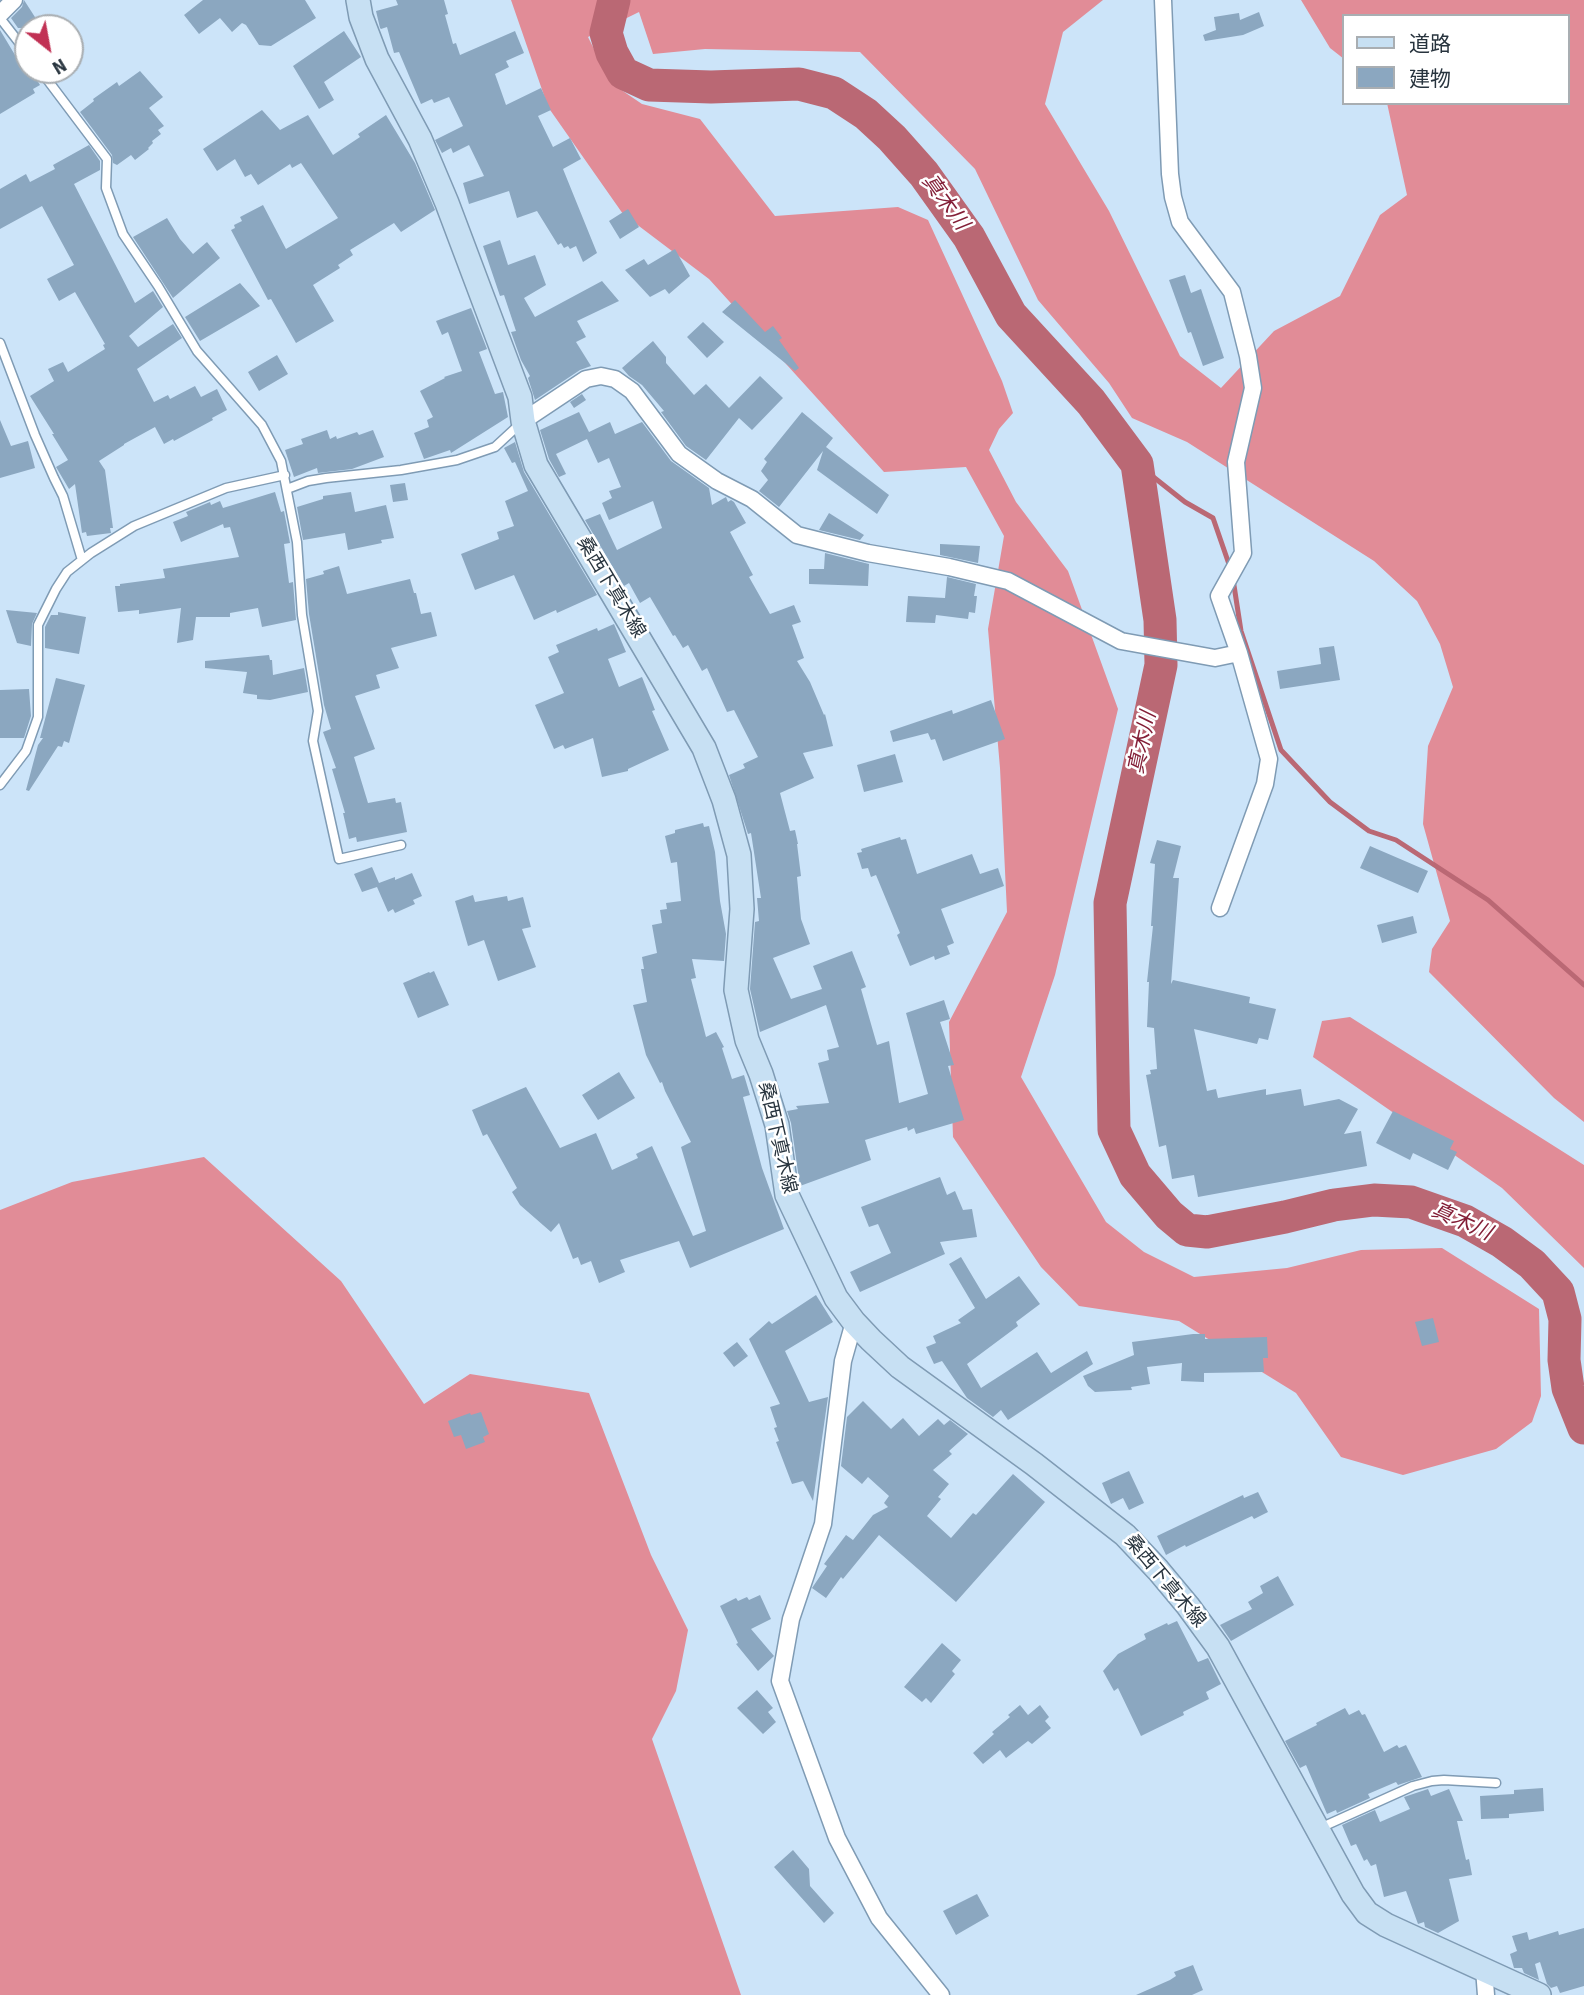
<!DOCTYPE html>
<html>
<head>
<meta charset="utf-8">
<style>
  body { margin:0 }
  #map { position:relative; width:1584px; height:1995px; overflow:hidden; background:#cce4f9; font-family:"Source Sans 3","Noto Sans JP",sans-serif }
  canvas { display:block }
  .legend { position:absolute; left:1342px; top:14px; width:228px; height:91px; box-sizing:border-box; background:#fff; border:2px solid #a9aeb2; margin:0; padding:9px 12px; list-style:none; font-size:21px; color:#28343e }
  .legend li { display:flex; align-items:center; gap:14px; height:35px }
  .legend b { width:35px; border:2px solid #a9aeb2 }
  .north { position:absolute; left:14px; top:14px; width:70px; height:70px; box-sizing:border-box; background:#fff; border:2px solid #a9aeb2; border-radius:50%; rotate:149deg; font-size:19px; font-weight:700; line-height:28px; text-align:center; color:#28343e }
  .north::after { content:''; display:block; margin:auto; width:24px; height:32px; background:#c13154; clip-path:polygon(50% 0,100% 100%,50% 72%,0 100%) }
</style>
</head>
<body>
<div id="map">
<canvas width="1584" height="1995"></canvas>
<ul class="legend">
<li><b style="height:9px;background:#c7e0f3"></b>道路</li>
<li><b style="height:19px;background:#8ba7c0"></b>建物</li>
</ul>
<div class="north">N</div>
</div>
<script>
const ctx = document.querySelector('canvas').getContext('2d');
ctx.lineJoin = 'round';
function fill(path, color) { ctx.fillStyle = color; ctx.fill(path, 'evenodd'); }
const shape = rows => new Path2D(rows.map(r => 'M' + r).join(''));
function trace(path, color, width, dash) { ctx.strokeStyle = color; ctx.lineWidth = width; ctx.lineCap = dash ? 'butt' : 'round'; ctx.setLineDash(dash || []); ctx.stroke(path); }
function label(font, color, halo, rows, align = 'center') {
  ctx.font = font + ' "Source Sans 3","Noto Sans JP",sans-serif'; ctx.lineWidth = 5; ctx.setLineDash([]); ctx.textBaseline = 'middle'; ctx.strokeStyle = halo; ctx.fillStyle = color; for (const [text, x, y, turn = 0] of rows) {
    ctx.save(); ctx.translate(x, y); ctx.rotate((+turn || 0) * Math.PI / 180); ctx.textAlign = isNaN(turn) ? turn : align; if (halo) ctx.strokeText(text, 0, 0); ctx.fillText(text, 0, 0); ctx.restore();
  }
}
fill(shape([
  [511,0,1103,0,1063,32,1045,104,1109,211,1180,356,1221,388,1274,331,1340,296,1380,215,1407,195,1387,103,1568,103,1568,16,1344,16,1344,59,1330,48,1301,0,1584,0,1584,1122,1554,1098,1429,972,1432,949,1450,921,1423,824,1428,746,1453,687,1440,644,1417,601,1374,561,1187,442,1132,418,1109,383,1038,300,975,169,860,52,705,49,653,54,639,12,588,37,611,83,642,104,700,119,775,216,898,207,928,220,1002,381,1013,413,999,429,989,450,1016,502,1068,571,1118,709,1055,975,1021,1077,1106,1222,1144,1252,1194,1277,1287,1268,1361,1250,1442,1248,1539,1309,1541,1396,1532,1422,1496,1449,1403,1475,1341,1457,1296,1393,1179,1321,1079,1306,1041,1267,953,1137,949,1022,1007,912,1000,768,988,629,1004,536,966,467,884,472,709,279,623,214,548,107],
  [1350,1017,1584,1165,1584,1268,1502,1188,1313,1057,1322,1021],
  [204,1157,341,1281,424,1404,470,1374,589,1393,651,1555,688,1630,676,1691,652,1739,741,1995,0,1995,0,1210,72,1182]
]), '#e18c97');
trace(shape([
  [1137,464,1185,502,1213,518,1231,570],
  [1233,579,1241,631,1281,750,1330,802,1369,831,1396,840,1488,900,1584,985]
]), '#ba6874', 5);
trace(shape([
  [614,0,606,33,612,53,623,73,649,85,711,87,799,84,834,93,866,114,892,138,924,174,969,237,1011,315,1091,402,1137,464,1160,620,1161,665,1110,903,1114,1130,1135,1175,1169,1215,1187,1230,1207,1232,1285,1217,1334,1205,1374,1200,1411,1202,1465,1221,1502,1242,1532,1264,1558,1292,1565,1319,1564,1360,1568,1388,1584,1428]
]), '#ba6874', 33);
fill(shape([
  [24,0,42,28,18,28,11,18,22,7],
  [203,0,305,0,316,18,271,46,259,45,246,25,242,23,232,32,220,18,199,34,184,15],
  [396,0,444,0,448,14,445,15,453,44,456,43,460,55,515,31,524,53,506,61,509,67,495,74,506,105,541,88,551,110,538,116,553,147,570,138,581,159,563,169,597,253,583,262,576,246,570,249,568,246,564,248,561,243,558,245,537,211,517,218,509,191,469,204,463,183,484,176,469,145,453,153,451,148,442,153,435,140,463,126,449,97,434,103,432,99,421,104,399,52,394,53,387,27,381,29,380,28,376,11,398,5],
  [1259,12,1264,26,1243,35,1205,41,1203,35,1216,30,1214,17,1239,13,1240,20],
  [0,30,27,75,32,72,40,85,33,89,35,93,0,114],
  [344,31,361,57,324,82,334,100,319,109,293,66],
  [140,71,163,97,149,108,164,126,158,130,161,134,152,141,153,143,148,148,149,149,135,160,131,155,117,165,113,163,112,155,80,112,94,101,93,99,117,82,119,86],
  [262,110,280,130,308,115,333,155,360,137,358,134,386,115,415,163,435,210,401,232,394,223,350,250,353,255,338,265,340,268,313,285,334,321,296,343,271,299,268,300,231,230,235,228,234,225,242,221,240,217,263,205,286,249,338,218,301,163,292,168,290,164,258,185,251,174,245,177,235,159,217,171,203,149],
  [89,145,100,161,100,170,74,184,135,303,153,291,163,307,129,336,138,347,173,324,182,338,137,369,154,402,168,395,170,399,195,386,201,397,217,389,227,410,212,418,213,420,174,441,173,439,164,444,155,427,124,444,124,445,99,461,105,470,113,528,110,528,111,533,87,536,86,532,82,533,75,484,69,489,56,467,68,460,52,434,54,434,30,396,54,381,48,369,63,362,68,372,105,349,103,345,105,344,75,292,59,301,47,279,74,265,42,206,0,229,0,189,26,174,30,182,55,169,53,165],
  [628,209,639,227,620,239,609,221],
  [167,218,180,239,193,254,207,242,220,258,173,298,133,237],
  [500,240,508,265,535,255,546,285,524,298,535,317,602,281,619,301,577,321,586,337,576,342,591,366,580,370,535,400,528,378,530,376,521,360,511,332,516,331,504,295,500,296,483,246],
  [675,249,690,276,669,294,665,289,650,297,625,270,644,259,648,265],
  [1185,275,1191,293,1201,289,1224,358,1203,366,1191,332,1188,333,1169,280],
  [240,283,260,306,200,341,185,317],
  [735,300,765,332,773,326,782,338,779,340,799,368,795,371,722,312],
  [471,308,487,349,479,352,495,394,503,392,508,417,451,453,450,450,424,459,414,433,429,427,427,420,433,417,420,391,445,378,444,377,462,371,448,332,442,335,436,321],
  [703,322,724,342,707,358,687,337],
  [653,341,666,357,666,363,694,395,706,384,729,408,760,376,783,398,752,430,739,418,706,460,686,446,661,412,664,411,642,385,629,376,622,368],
  [277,355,288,374,259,391,248,372],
  [582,394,586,400,574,408,570,402],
  [579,412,589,432,610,422,615,434,642,422,671,461,709,488,712,505,726,497,728,502,731,500,734,502,746,523,730,532,753,575,749,577,770,614,794,605,801,622,792,625,804,658,797,661,810,682,824,715,825,714,833,746,803,753,814,778,780,793,790,831,795,830,798,844,797,844,801,876,797,877,801,919,810,944,773,958,791,999,822,989,813,966,852,951,866,987,861,989,877,1045,889,1041,899,1103,928,1094,906,1013,944,1000,950,1019,940,1022,954,1065,948,1066,964,1120,916,1134,914,1128,908,1131,907,1127,865,1140,871,1160,800,1186,791,1123,787,1111,798,1109,796,1106,829,1103,818,1063,829,1060,827,1050,839,1047,826,1005,760,1032,758,1024,750,989,755,922,759,921,757,898,761,898,751,833,748,834,729,775,745,768,743,764,758,757,734,710,727,712,707,668,702,671,688,645,683,648,675,635,673,636,650,597,640,603,629,583,624,586,585,520,600,514,617,550,662,528,653,501,609,520,602,503,612,498,609,491,621,487,609,458,598,463,587,439,556,454,566,474,559,477,549,459,540,430],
  [802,412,833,438,826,447,889,495,877,514,817,470,823,451,779,507,759,491,768,480,761,471,767,462,764,459],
  [0,420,11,446,28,441,35,468,0,478],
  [327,430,330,439,336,436,337,439,357,432,359,435,373,430,384,457,352,469,318,473,317,468,294,477,285,450,303,444,301,439],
  [515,442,524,472,597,595,557,613,556,610,534,620,514,575,475,590,461,554,499,539,497,532,514,526,505,501,528,491,515,462,512,463,504,448],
  [405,483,408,500,393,502,390,485],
  [275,492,281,512,284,511,290,543,284,544,289,583,293,582,296,620,262,627,258,608,230,613,230,617,196,617,193,640,177,643,181,608,139,614,139,610,118,612,115,586,120,586,120,584,165,578,163,569,239,557,230,527,224,528,223,524,181,542,173,522,188,516,186,512,210,502,211,505,220,501,223,508],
  [351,492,355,512,386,505,394,538,381,540,382,543,348,550,345,533,303,540,297,507,323,499,323,496],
  [829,513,864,535,860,540,819,530],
  [940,544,980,546,978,563,940,555],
  [825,553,869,564,868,586,809,584,809,569,824,569],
  [339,566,347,594,410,579,414,593,416,593,421,614,431,612,437,636,391,648,399,668,376,675,380,688,355,696,375,749,354,757,368,803,395,798,396,803,401,802,407,832,357,842,356,837,349,839,343,813,345,813,332,769,336,768,323,732,331,729,324,705,309,614,306,579,324,574,323,571],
  [947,577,976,584,974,596,977,596,975,613,969,612,968,619,936,615,935,623,906,622,908,596,945,598],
  [6,610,37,613,32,624,31,646,17,643],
  [58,612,86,617,79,654,45,648,45,627,51,615,58,615],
  [614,624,626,652,608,659,619,687,642,677,655,710,652,711,669,750,628,769,628,771,602,777,593,738,565,749,563,745,554,749,535,705,564,693,548,657,559,652,556,645,597,628,598,631],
  [1334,646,1340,680,1280,689,1277,671,1321,664,1319,648],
  [269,655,270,660,272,660,273,675,304,668,308,692,270,700,257,699,257,695,243,693,247,672,205,668,205,661],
  [56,678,85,685,69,743,64,741,62,747,58,746,29,791,26,790,38,745,43,738,40,738],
  [29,689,31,716,24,738,0,738,0,690],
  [991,700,1005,739,943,761,935,739,931,740,928,733,893,742,890,731,952,710,953,714],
  [895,754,903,782,864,792,857,765],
  [703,823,704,827,709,826,715,852,720,901,726,934,724,961,692,959,696,978,691,979,706,1037,716,1032,724,1047,722,1048,732,1079,744,1075,750,1095,743,1097,762,1168,784,1229,690,1268,679,1241,620,1260,625,1272,599,1283,591,1261,581,1265,578,1257,573,1259,559,1223,551,1232,520,1205,512,1192,517,1188,487,1134,483,1136,472,1110,526,1087,560,1148,596,1133,612,1170,638,1158,636,1154,652,1146,693,1236,706,1231,681,1147,691,1142,665,1091,662,1082,660,1083,646,1055,633,1005,647,1002,641,969,644,969,642,957,657,953,652,925,662,923,660,910,667,909,666,903,681,901,677,862,671,863,665,836,675,833,675,830],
  [900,837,901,840,906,839,917,874,972,854,980,874,998,868,1004,886,941,909,954,943,947,946,950,954,935,960,934,956,910,966,897,935,900,933,876,875,871,877,868,868,862,869,857,853,862,852,861,849],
  [1157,840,1181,846,1173,878,1179,878,1171,984,1173,980,1250,997,1249,1003,1276,1009,1268,1040,1259,1038,1257,1044,1194,1029,1207,1091,1216,1089,1218,1098,1266,1089,1266,1095,1301,1089,1304,1106,1339,1099,1358,1109,1344,1134,1361,1131,1367,1166,1198,1197,1194,1175,1172,1179,1166,1145,1159,1147,1146,1075,1151,1074,1150,1070,1157,1069,1154,1028,1147,1027,1149,982,1147,982,1153,926,1151,926,1155,864,1150,863],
  [1370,846,1428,871,1418,893,1360,868],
  [372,867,379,883,395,877,395,880,412,873,422,896,413,900,415,904,395,913,393,909,388,912,377,887,362,892,354,874],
  [473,895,475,902,507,896,508,901,523,897,531,927,522,929,536,967,498,981,484,940,468,946,455,901],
  [1413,916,1417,933,1382,943,1377,925],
  [434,971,449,1005,418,1018,403,983,429,972,430,973],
  [619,1072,635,1098,598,1120,582,1095],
  [1393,1111,1454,1141,1450,1149,1457,1152,1448,1170,1413,1153,1410,1160,1376,1143],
  [940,1177,947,1195,955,1191,963,1210,972,1209,977,1237,940,1242,945,1254,860,1292,850,1272,891,1253,878,1224,869,1227,861,1207],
  [961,1257,986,1299,1019,1276,1040,1304,1016,1322,1018,1326,967,1364,981,1388,1037,1352,1051,1373,1087,1351,1093,1364,1008,1420,1001,1410,993,1417,967,1398,942,1361,934,1364,926,1347,936,1343,933,1336,961,1323,958,1320,975,1308,949,1264],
  [816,1295,833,1322,785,1351,809,1402,828,1397,813,1501,803,1481,792,1484,776,1442,779,1441,774,1428,777,1427,770,1407,780,1404,749,1339,769,1321,772,1324],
  [1433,1318,1439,1342,1422,1346,1415,1322],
  [1193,1334,1205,1334,1205,1339,1267,1337,1268,1358,1263,1358,1264,1372,1204,1373,1204,1382,1181,1381,1182,1363,1147,1367,1150,1384,1131,1387,1132,1390,1095,1392,1088,1386,1083,1376,1134,1355,1132,1342],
  [737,1342,748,1356,734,1367,723,1353],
  [863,1401,891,1429,903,1418,919,1436,938,1419,944,1425,950,1420,968,1434,949,1451,952,1454,933,1470,949,1484,938,1497,941,1499,927,1516,951,1538,973,1513,976,1515,1013,1474,1045,1502,956,1602,879,1535,843,1579,841,1577,826,1598,812,1588,827,1566,824,1564,846,1535,853,1540,873,1515,888,1507,884,1503,889,1496,868,1477,862,1484,841,1466,847,1417],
  [481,1412,489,1434,483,1437,485,1442,466,1449,461,1435,454,1437,448,1421,470,1413,471,1415],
  [1129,1471,1144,1503,1129,1510,1123,1498,1111,1504,1102,1483],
  [1258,1492,1268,1512,1254,1519,1252,1516,1186,1547,1185,1545,1166,1555,1157,1536,1243,1495,1244,1498],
  [1278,1576,1294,1605,1231,1641,1220,1625,1252,1609,1248,1602,1263,1593,1260,1586],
  [760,1595,771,1619,751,1629,774,1656,758,1671,736,1644,738,1643,720,1606,736,1598,738,1601,747,1597,749,1600],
  [1177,1621,1198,1662,1208,1658,1221,1684,1206,1692,1209,1699,1183,1712,1184,1715,1141,1736,1118,1688,1114,1691,1103,1671,1118,1654,1146,1639,1144,1634,1167,1623,1168,1625],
  [942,1643,961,1660,952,1671,955,1674,931,1703,926,1698,922,1702,904,1687],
  [757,1690,773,1708,768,1712,776,1722,763,1734,737,1708],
  [1020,1705,1028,1715,1040,1705,1049,1717,1045,1721,1051,1728,1032,1744,1028,1741,1006,1758,1000,1750,983,1764,973,1753,994,1734,992,1732,1010,1717,1008,1715],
  [1345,1708,1349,1715,1359,1710,1362,1715,1365,1714,1384,1752,1397,1745,1399,1748,1406,1745,1422,1777,1398,1785,1396,1782,1368,1794,1370,1798,1337,1813,1336,1810,1327,1814,1306,1765,1300,1768,1285,1741,1317,1725,1316,1723],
  [1543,1788,1544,1811,1509,1814,1509,1818,1481,1819,1480,1796,1514,1794,1514,1790],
  [1428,1789,1431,1796,1449,1789,1463,1821,1457,1821,1466,1860,1469,1859,1472,1875,1449,1879,1459,1921,1438,1933,1425,1927,1424,1922,1418,1924,1406,1891,1384,1897,1376,1864,1371,1866,1367,1859,1364,1861,1356,1844,1351,1846,1342,1825,1375,1810,1380,1822,1410,1809,1404,1797],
  [793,1850,809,1869,810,1886,834,1913,824,1923,774,1867],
  [977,1894,989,1916,956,1935,943,1911],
  [1584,1928,1584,1986,1560,1993,1557,1986,1551,1988,1547,1984,1540,1962,1535,1964,1539,1980,1524,1973,1522,1968,1514,1968,1510,1954,1517,1951,1512,1936,1527,1932,1529,1940,1558,1931,1559,1935],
  [1193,1965,1203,1990,1192,1995,1136,1995,1170,1980,1176,1976,1174,1972]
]), '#8ba7c0');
const service = shape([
  [0,18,28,54],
  [40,70,107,159,106,188,123,234,158,286,197,351,262,425,281,461,297,542,302,615,318,711,313,741,339,859,401,845],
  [0,343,35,435,54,478,63,496,82,560],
  [287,489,308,481,326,478,401,470,457,460,495,447,521,423],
  [0,785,26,751,38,717,38,625,56,589,67,572,91,553,134,526,226,488,285,475],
  [1320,1828,1413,1786,1432,1781,1444,1780,1496,1783]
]);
const minor = shape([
  [1163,0,1170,174,1173,197,1180,222,1232,292,1248,356,1253,388,1236,462,1243,553,1219,596,1239,653,1269,759,1265,784,1220,908],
  [0,14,14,0],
  [523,421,586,379,601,376,615,379,632,391,679,454,717,481,752,499,797,535,868,553,949,567,1008,581,1121,641,1215,658,1239,653],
  [854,1322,843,1361,823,1524,791,1619,780,1681,837,1838,879,1918,941,1995],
  [1484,1969,1486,1995]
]);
const secondary = shape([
  [358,0,361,17,377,59,420,139,447,203,520,397,523,421,536,465,704,748,724,800,739,855,742,909,736,990,747,1040,761,1074,777,1125,787,1195,836,1298,854,1322,871,1340,900,1367,1034,1464,1125,1535,1158,1570,1188,1606,1218,1647,1353,1894,1367,1913,1386,1925,1539,1995]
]);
trace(service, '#7f9bb4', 11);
trace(minor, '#7f9bb4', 19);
trace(secondary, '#7f9bb4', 26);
trace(service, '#fff', 8);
trace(minor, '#fff', 16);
trace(secondary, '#c7e0f3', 23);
label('19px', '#28343e', '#fff', [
  ["桑西下真木線",610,588,59],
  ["桑西下真木線",776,1138,77],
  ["桑西下真木線",1164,1582,50]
]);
label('italic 21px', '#831f37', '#fff', [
  ["真木川",944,203,54],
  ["真木川",1144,743,-78],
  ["真木川",1461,1223,24]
]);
</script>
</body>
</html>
